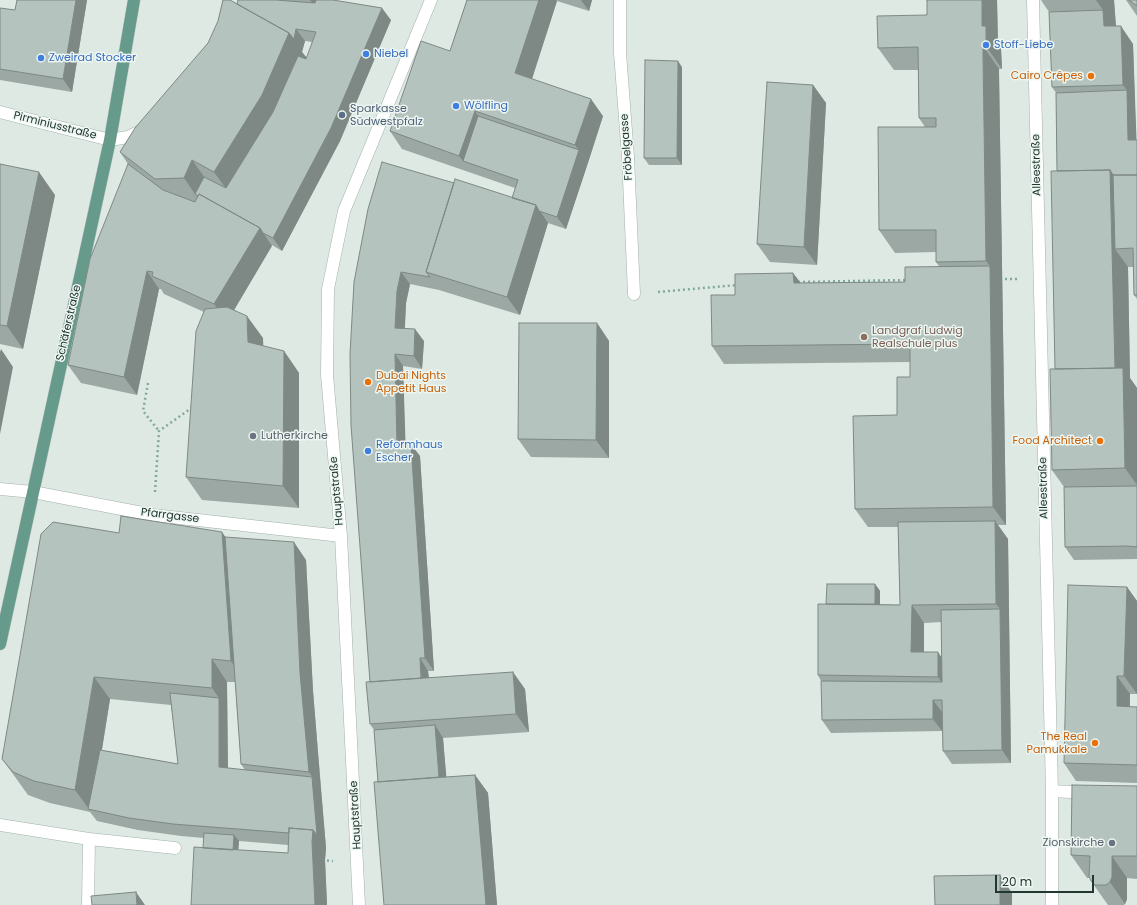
<!DOCTYPE html>
<html>
<head>
<meta charset="utf-8">
<style>
  body { margin:0 }
  #map { position:relative; width:1137px; height:905px; overflow:hidden; background:#dee9e4; font-family:Poppins,sans-serif }
  canvas { display:block }
  .scale { position:absolute; left:995px; top:875px; width:99px; height:18px; box-sizing:border-box; border:2px solid #213731; border-top:0; padding-left:5px; font-size:12px; line-height:14px; white-space:nowrap; color:#213731; -webkit-text-stroke:3px #eef6f2; paint-order:stroke }
</style>
</head>
<body>
<div id="map">
<canvas width="1137" height="905"></canvas>
<div class="scale">20 m</div>
</div>
<script>
const ctx = document.querySelector('canvas').getContext('2d');
ctx.lineJoin = 'round';
const shape = rows => new Path2D(rows.map(r => 'M' + r).join(''));
function trace(path, color, width, dash) { ctx.strokeStyle = color; ctx.lineWidth = width; ctx.lineCap = dash ? 'butt' : 'round'; ctx.setLineDash(dash || []); ctx.stroke(path); }
function fill(path, color) { ctx.fillStyle = color; ctx.fill(path, 'evenodd'); }
function label(font, color, halo, rows, align = 'center') {
  ctx.font = font + ' Poppins,sans-serif'; ctx.lineWidth = 3; ctx.setLineDash([]); ctx.textBaseline = 'middle'; ctx.strokeStyle = halo; ctx.fillStyle = color; for (const [text, x, y, turn = 0] of rows) {
    ctx.save(); ctx.translate(x, y); ctx.rotate((+turn || 0) * Math.PI / 180); ctx.textAlign = isNaN(turn) ? turn : align; if (halo) ctx.strokeText(text, 0, 0); ctx.fillText(text, 0, 0); ctx.restore();
  }
}
const minor = shape([
  [620,0,620,53,628,157,634,294],
  [1033,0,1052,791,1052,905],
  [0,112,110,140,128,137,145,129],
  [0,489,33,492,153,515,341,536],
  [1052,791,1088,793],
  [0,825,89,839,175,848],
  [88,905,89,839],
  [359,905,341,536,327,375,328,289,344,211,431,0]
]);
const major = shape([
  [0,644,110,140,134,0]
]);
trace(minor, '#a2b0ab', 13);
trace(major, '#bcc3c1', 13);
trace(shape([
  [1000,279,1017,279],
  [798,282,907,280],
  [658,292,737,285],
  [148,383,143,411,159,431],
  [155,492,159,431,193,407],
  [322,860,333,861]
]), '#81aa9c', 2.5, [2, 3]);
trace(minor, '#fff', 12);
trace(major, '#669b8c', 12);
fill(shape([
  [17,0,87,0,72,92,0,80,0,8,15,10],
  [238,0,333,0,391,20,340,141,282,251,272,245,234,310,263,338,263,346,284,351,299,373,299,508,202,500,186,477,204,312,164,294,161,289,159,289,137,395,81,383,68,365,128,164,120,152,208,43,237,4],
  [305,41,312,42,307,58,302,52],
  [467,0,592,0,589,11,557,1,532,79,603,116,566,229,548,223,520,315,439,290,410,284,406,303,405,328,424,341,422,369,403,366,405,444,420,456,434,671,428,671,429,678,525,689,529,732,443,738,446,777,475,775,488,793,497,905,384,905,378,782,374,730,370,724,370,682,350,354,454,183,512,198,515,188,402,149,390,131,450,51],
  [927,0,997,0,998,44,1001,49,1002,69,999,69,999,77,1006,525,998,525,1008,539,1011,763,952,764,943,751,942,712,942,731,831,733,822,720,821,681,818,675,826,604,875,584,880,591,880,604,900,605,898,527,868,527,855,509,897,415,910,377,910,362,724,364,712,346,735,295,793,273,801,283,905,282,939,266,936,262,936,252,895,253,879,230,925,127,919,118,918,70,894,70,878,48,927,15],
  [941,622,942,658,924,652,924,623],
  [1041,0,1114,0,1116,26,1133,44,1136,140,1137,140,1137,299,1134,295,1133,267,1128,267,1130,378,1137,388,1137,559,1074,560,1065,547,1064,487,1052,470,1055,369,1057,171,1056,93,1052,87,1049,12],
  [1126,0,1137,0,1137,16],
  [682,67,682,165,649,165,644,158],
  [813,85,826,103,817,265,770,262,757,244],
  [0,164,55,195,23,349,0,344],
  [597,323,609,341,609,458,531,457,518,439],
  [222,532,225,537,306,560,313,691,326,848,325,860,327,905,191,905,203,848,204,838,181,836,138,830,97,821,90,812,50,803,28,795,18,781,2,759,119,533],
  [227,682,235,682,241,764,245,770,228,768],
  [110,699,171,705,178,764,102,750],
  [239,841,288,845,288,853,238,850],
  [1127,587,1137,601,1137,694,1130,694,1130,707,1137,707,1137,783,1076,781,1064,763],
  [1137,786,1137,879,1127,878,1127,899,1125,904,1124,905,1108,905,1091,881,1090,878,1087,878,1071,855]
]), '#9ba8a3');
fill(shape([
  [76,0,87,0,72,92,63,79],
  [310,0,324,0,321,15],
  [539,0,556,0,557,1,528,91,515,73],
  [581,0,592,0,589,11],
  [982,0,997,0,998,44,1001,49,1002,69,986,46,982,26],
  [1096,0,1114,0,1116,28,1104,26,1103,10],
  [382,8,391,20,340,141,282,251,273,238],
  [1121,26,1133,44,1137,153,1128,140,1127,90,1123,85],
  [296,29,305,41,302,52,310,62,235,201,214,172,289,33],
  [983,46,999,69,1006,525,993,507,990,266,986,261],
  [678,61,682,67,682,165,677,158],
  [813,85,826,103,817,265,804,247],
  [591,99,603,116,588,163,575,145],
  [475,111,487,129,463,161,459,156],
  [579,150,588,163,566,229,557,217],
  [192,160,213,189,195,194,184,178],
  [1110,170,1126,193,1115,249,1128,267,1130,378,1137,388,1137,485,1125,468,1115,374],
  [39,172,55,195,23,349,7,326],
  [536,205,548,223,520,315,507,297],
  [260,228,272,246,227,322,214,304],
  [147,271,159,289,137,395,124,377],
  [401,272,410,284,406,303,404,341,395,328,397,291],
  [793,273,806,290,794,283],
  [247,316,263,338,264,365,248,342],
  [597,323,609,341,609,458,596,440],
  [415,329,424,341,422,369,414,356],
  [1,349,13,367,0,434,0,352],
  [284,351,299,373,299,508,283,486],
  [395,354,403,366,406,457,397,445],
  [411,444,420,456,434,671,425,658],
  [995,521,1008,539,1011,763,1002,750,1000,609,996,604],
  [222,532,237,555,246,683,231,661],
  [294,542,306,560,313,691,321,790,309,772,300,673],
  [875,584,880,591,880,623,875,616],
  [1127,587,1137,601,1137,694,1124,676],
  [912,605,924,623,924,670,911,652],
  [938,652,950,670,951,695,938,677],
  [420,658,428,671,431,696,422,684],
  [212,659,227,682,228,780,219,767,219,698,212,688],
  [513,672,525,689,529,732,516,714],
  [1117,676,1130,694,1129,724,1117,706],
  [94,677,110,699,92,810,89,809,75,790],
  [933,700,942,712,942,731,933,719],
  [435,725,443,738,448,796,439,783],
  [475,775,488,793,497,905,486,905],
  [312,777,321,790,326,848,325,860,327,905,315,905,312,842],
  [234,835,239,841,237,867,233,860],
  [1112,856,1127,878,1127,899,1125,904,1110,882],
  [1000,875,1012,893,1012,905,1000,905],
  [136,892,145,905,137,905]
]), '#7e8884');
const building = shape([
  [17,0,76,0,63,79,0,69,0,8,15,10,17,0],
  [223,0,230,0,289,33,262,95,214,172,192,160,184,178,155,179,120,152,135,128,208,43,218,21,223,0],
  [238,0,276,0,315,3,316,0,333,0,382,8,331,128,273,238,263,233,260,228,199,194,198,196,195,194,204,177,226,188,273,112,298,56,306,59,316,32,296,29,294,39,289,33,237,4,238,0],
  [467,0,539,0,515,73,591,99,575,145,475,111,459,156,390,131,421,41,450,51,467,0],
  [927,0,982,0,982,26,986,26,986,46,983,46,983,55,986,261,936,262,936,230,879,230,878,127,936,127,936,118,919,118,918,47,878,48,877,16,927,15,927,0],
  [1129,0,1137,0,1137,6,1129,0],
  [1103,10,1104,26,1121,26,1123,85,1052,87,1049,12,1103,10],
  [645,60,678,61,677,158,644,158,645,60],
  [767,82,813,85,804,247,757,244,767,82],
  [1127,90,1128,140,1137,140,1137,175,1113,175,1110,170,1057,171,1056,93,1127,90],
  [478,116,579,150,557,217,539,211,536,205,512,198,518,180,463,161,478,116],
  [382,162,454,183,426,272,430,277,401,272,397,291,395,328,415,329,414,356,395,354,397,445,411,444,425,658,420,658,421,678,370,682,351,425,350,354,354,282,368,209,382,162],
  [0,164,39,172,7,326,0,325,0,164],
  [128,164,163,190,195,202,199,194,260,228,214,304,152,276,153,272,147,271,124,377,68,365,90,259,128,164],
  [1110,170,1115,368,1055,369,1051,171,1110,170],
  [1113,175,1137,175,1137,295,1134,295,1133,248,1115,249,1113,175],
  [455,179,536,205,507,297,426,272,455,179],
  [990,266,993,507,855,509,853,416,897,415,897,377,910,377,910,344,712,346,711,295,735,295,735,274,793,273,794,283,905,282,905,267,990,266],
  [227,307,247,316,248,342,284,351,283,486,186,477,196,331,205,309,227,307],
  [519,323,597,323,596,440,518,439,519,323],
  [1123,368,1125,468,1052,470,1050,369,1123,368],
  [1137,486,1137,547,1127,546,1065,547,1064,487,1137,486],
  [121,516,222,532,231,661,212,659,212,688,94,677,75,790,34,781,13,772,2,759,41,534,53,522,119,533,121,516],
  [995,521,996,604,912,605,911,652,938,652,938,677,818,675,818,604,900,605,898,522,995,521],
  [225,537,294,542,300,673,309,772,241,764,225,537],
  [827,584,875,584,875,604,826,604,827,584],
  [1068,585,1127,587,1124,676,1117,676,1117,706,1137,707,1137,765,1064,763,1068,585],
  [1000,609,1002,750,943,751,942,700,933,700,933,719,822,720,821,681,942,682,941,610,1000,609],
  [513,672,516,714,370,724,366,682,513,672],
  [170,693,219,698,219,767,312,777,317,835,313,830,289,828,289,833,173,824,129,818,88,809,100,750,178,764,170,693],
  [435,725,439,777,378,782,374,730,435,725],
  [475,775,486,905,384,905,374,782,475,775],
  [1072,785,1137,786,1137,856,1112,856,1112,877,1110,882,1106,885,1095,885,1091,881,1089,876,1090,856,1071,855,1072,785],
  [289,828,313,830,312,842,315,905,191,905,194,847,288,853,289,828],
  [204,833,234,835,233,850,203,848,204,833],
  [1000,875,1000,905,935,905,934,876,1000,875],
  [136,892,137,905,92,905,91,896,136,892]
]);
fill(building, '#b4c3bd');
trace(building, '#7e8884', 1);
for (const [x, y, r, color] of [
  [986,45,4,"#3f7fe0"],
  [366,54,4,"#3f7fe0"],
  [41,58,4,"#3f7fe0"],
  [1091,76,4,"#e8710a"],
  [456,106,4,"#3f7fe0"],
  [342,115,4,"#5c6f8a"],
  [864,337,4,"#8d6e63"],
  [368,382,4,"#e8710a"],
  [253,436,4,"#6b7280"],
  [1100,441,4,"#e8710a"],
  [368,451,4,"#3f7fe0"],
  [1095,743,4,"#e8710a"],
  [1112,843,4,"#6b7280"]
]) { const dot = new Path2D(); dot.arc(x, y, r, 0, 2 * Math.PI); ctx.fillStyle = color; ctx.fill(dot); trace(dot, '#eef6f2', 1.5); }
label('11px', '#366cbe', '#eef6f2', [
  ["Stoff-Liebe",994,45],
  ["Niebel",374,54],
  ["Zweirad Stocker",49,58],
  ["Wölfling",464,106],
  ["Reformhaus",376,445],
  ["Escher",376,458]
], 'left');
label('11px', '#c56008', '#eef6f2', [
  ["Cairo Crêpes",1083,76],
  ["Dubai Nights",376,376,"left"],
  ["Appetit Haus",376,389,"left"],
  ["Food Architect",1092,441],
  ["The Real",1087,737],
  ["Pamukkale",1087,750]
], 'right');
label('11px', '#4e5e75', '#eef6f2', [
  ["Sparkasse",350,109],
  ["Südwestpfalz",350,122]
], 'left');
label('11px', '#213731', '#eef6f2', [
  ["Pirminiusstraße",55,126,14],
  ["Fröbelgasse",627,147,-94],
  ["Alleestraße",1037,165,-91],
  ["Schäferstraße",69,323,-77],
  ["Alleestraße",1044,488,-91],
  ["Hauptstraße",337,491,-95],
  ["Pfarrgasse",170,516,7],
  ["Hauptstraße",356,815,-93]
]);
label('11px', '#785e54', '#eef6f2', [
  ["Landgraf Ludwig",872,331],
  ["Realschule plus",872,344]
], 'left');
label('11px', '#5b616d', '#eef6f2', [
  ["Lutherkirche",261,436],
  ["Zionskirche",1104,843,"right"]
], 'left');
</script>
</body>
</html>
